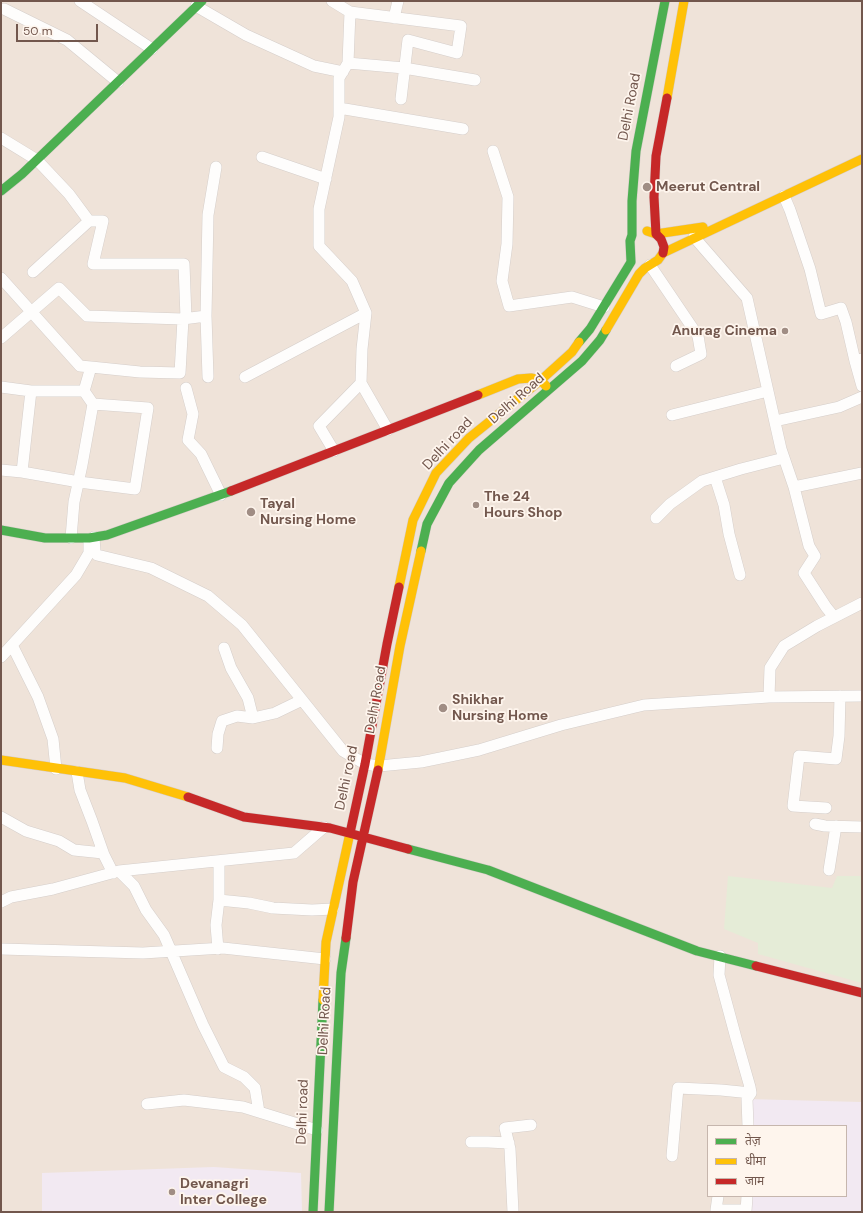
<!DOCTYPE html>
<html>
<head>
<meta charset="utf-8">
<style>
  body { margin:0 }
  #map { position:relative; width:863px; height:1213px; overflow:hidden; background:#f6f1eb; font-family:"DM Sans","Noto Sans Devanagari",sans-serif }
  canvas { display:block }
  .frame { position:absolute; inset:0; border:2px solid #72574d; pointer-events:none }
  .legend { position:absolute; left:707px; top:1125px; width:140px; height:72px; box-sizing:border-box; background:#fef5ed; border:1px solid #c6b6ad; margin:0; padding:5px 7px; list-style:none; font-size:12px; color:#72574d }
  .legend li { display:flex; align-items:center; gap:8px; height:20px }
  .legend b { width:20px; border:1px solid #c6b6ad }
  .scale { position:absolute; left:16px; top:24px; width:82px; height:18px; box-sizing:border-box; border:2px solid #72574d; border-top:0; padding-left:5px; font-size:12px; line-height:14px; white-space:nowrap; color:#72574d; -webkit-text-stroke:3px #fef5ed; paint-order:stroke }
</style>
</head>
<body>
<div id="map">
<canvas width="863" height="1213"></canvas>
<div class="frame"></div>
<ul class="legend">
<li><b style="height:5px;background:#4caf50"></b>तेज़</li>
<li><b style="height:5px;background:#ffc107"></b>धीमा</li>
<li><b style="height:5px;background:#c62828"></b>जाम</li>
</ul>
<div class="scale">50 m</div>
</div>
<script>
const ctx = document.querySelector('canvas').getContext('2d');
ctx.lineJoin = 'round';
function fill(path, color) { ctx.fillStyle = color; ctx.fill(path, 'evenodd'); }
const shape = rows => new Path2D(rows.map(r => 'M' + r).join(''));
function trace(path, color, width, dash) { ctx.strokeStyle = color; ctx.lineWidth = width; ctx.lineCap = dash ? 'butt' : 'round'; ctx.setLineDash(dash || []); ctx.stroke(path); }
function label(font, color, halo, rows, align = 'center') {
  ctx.font = font + ' "DM Sans",sans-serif'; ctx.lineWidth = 3.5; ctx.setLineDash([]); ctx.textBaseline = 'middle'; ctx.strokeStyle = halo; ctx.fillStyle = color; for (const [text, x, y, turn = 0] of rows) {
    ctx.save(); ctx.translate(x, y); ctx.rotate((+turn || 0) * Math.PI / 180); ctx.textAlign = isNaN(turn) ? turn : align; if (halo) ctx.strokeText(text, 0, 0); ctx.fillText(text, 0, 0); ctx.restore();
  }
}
fill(shape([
  [1,1,862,1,862,1212,1,1212],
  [708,1126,846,1126,846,1196,708,1196]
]), '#efe3d9');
fill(shape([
  [747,1099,862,1102,862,1212,744,1212,744,1196,846,1196,846,1126,746,1126],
  [214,1167,301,1173,302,1212,42,1212,42,1173]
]), '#f2e9f2');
fill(shape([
  [728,876,832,888,837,876,862,876,862,983,758,954,758,943,724,929]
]), '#e5ecd7');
const street = shape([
  [80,1,152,49],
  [332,1,350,12,348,63,339,78,339,117,319,209,319,246,352,281,366,313,362,349,361,383,388,430],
  [196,6,246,35,314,66,343,72],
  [4,9,67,40,118,82],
  [350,12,461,26,457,53,408,40,401,99],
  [394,18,398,1],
  [348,63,404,68,475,80],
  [339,108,463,129],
  [1,138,37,160,69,194,89,221,33,272],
  [493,151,508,197,507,244,502,281,509,306,572,297,604,307],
  [262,157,326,179],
  [784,196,790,210,810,269,821,314,841,308,846,322,855,361],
  [89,221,103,221,93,264,184,264,186,318],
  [694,237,747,298,781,449,794,487,862,473],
  [650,265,698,336,701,354,676,366],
  [1,278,80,366,91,367],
  [206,316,208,377],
  [183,319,206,316,208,215,216,167],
  [1,338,59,288,87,316,183,319,180,373,140,372,91,367,84,391,93,404,82,465,74,502,71,538],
  [862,359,855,361,862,386],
  [245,377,366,313],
  [1,387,31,391,84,391],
  [186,388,193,414,188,440,201,454,221,495],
  [672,415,768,391],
  [775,421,839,407,862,397],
  [334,451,319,426,361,383],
  [1,470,22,472,79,482,135,489,148,408,93,404],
  [22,472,31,391],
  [715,477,724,505,729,534,740,575],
  [794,487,809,546,815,556,804,573,826,607,834,617],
  [656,518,670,504,702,481,741,469,784,458],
  [94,537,95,552,97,555,151,568,208,596,242,625,343,751,365,764,379,766,421,762,479,750,561,725,644,705,769,697,862,696],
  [12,645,38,697,53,739,56,769],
  [224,648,231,668,248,698,253,718,275,713,302,700],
  [1,657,76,575,89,553,89,540],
  [769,697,770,668,784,646,817,626,862,603],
  [217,748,218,734,222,721,237,716,253,718],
  [77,772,80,790,92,821,104,855,113,873],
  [826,808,793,806,799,756,836,759,839,736,840,696],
  [1,817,26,831,59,841,74,850,103,853],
  [815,824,825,826,862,827],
  [829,870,836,826],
  [119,871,134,886,146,910,164,935,203,1025,224,1067,244,1077,255,1088,259,1112,317,1130],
  [219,900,249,903,273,908,312,910,333,909],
  [1,902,11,897,53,889,119,871,294,853,324,827],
  [1,949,143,953,223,948,325,959],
  [218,949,216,925,219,900,219,861],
  [720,956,719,975,736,1038,750,1087,751,1093,747,1099,748,1126],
  [147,1104,184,1100,243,1107,259,1112],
  [471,1142,488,1142,509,1143],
  [672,1156,678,1088,721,1090,751,1093],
  [716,1210,718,1196],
  [513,1212,510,1149,505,1128,531,1125],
  [716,1212,716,1210,746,1210],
  [746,1212,747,1196]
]);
const fast = shape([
  [1,191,22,174,202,1],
  [579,342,590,329,631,262,630,241,632,235,632,201,636,151,665,1],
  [1,530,45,538,89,538,107,535,231,491],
  [421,551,427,524,449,483,479,450,582,361,600,340,606,330],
  [408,849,488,870,697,951,756,966],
  [313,1212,323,1000],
  [329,1212,341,973,346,938]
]);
const slow = shape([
  [667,98,684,1],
  [647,231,656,234,703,227],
  [606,330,639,274,645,268,658,260,663,253,862,159],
  [478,395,518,379,531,378,541,380,546,386],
  [399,587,413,520,436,473,469,438,541,380,572,352,579,342],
  [1,760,125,778,188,797],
  [378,770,400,646,421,551],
  [323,1000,326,942,350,833]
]);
const jam = shape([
  [663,253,664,247,661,239,656,234,654,197,656,156,667,98],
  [231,491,478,395],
  [188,797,244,817,330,828,408,849],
  [350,833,365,764,387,644,399,587],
  [346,938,353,882,378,770],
  [756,966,862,993]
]);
trace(street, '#d5ceca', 12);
trace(fast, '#d5ccc8', 10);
trace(slow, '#d5ccc8', 10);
trace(jam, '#d5ccc8', 10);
trace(street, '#fefdfc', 11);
trace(fast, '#4caf50', 9);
trace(slow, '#ffc107', 9);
trace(jam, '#c62828', 9);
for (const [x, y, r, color] of [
  [647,187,5,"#a08d84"],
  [785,331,4,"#a08d84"],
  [476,505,4,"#a08d84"],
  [251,512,5,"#a08d84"],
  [443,708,5,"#a08d84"],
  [172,1192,4,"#a08d84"]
]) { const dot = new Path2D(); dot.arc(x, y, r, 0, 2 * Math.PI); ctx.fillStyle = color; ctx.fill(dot); trace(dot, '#fef5ed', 1.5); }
label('14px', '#72574d', '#fef5ed', [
  ["Delhi Road",630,107,-79],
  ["Delhi Road",517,399,-41],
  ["Delhi road",448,444,-47],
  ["Delhi Road",376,700,-80],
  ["Delhi road",347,778,-78],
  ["Delhi Road",325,1021,-87],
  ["Delhi road",303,1112,-88]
]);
label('bold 14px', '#72574d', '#fef5ed', [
  ["Meerut Central",656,187],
  ["Anurag Cinema",777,331,"right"],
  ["The 24",484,497],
  ["Hours Shop",484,513],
  ["Tayal",260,504],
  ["Nursing Home",260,520],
  ["Shikhar",452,700],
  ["Nursing Home",452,716],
  ["Devanagri",180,1184],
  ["Inter College",180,1200]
], 'left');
</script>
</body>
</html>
